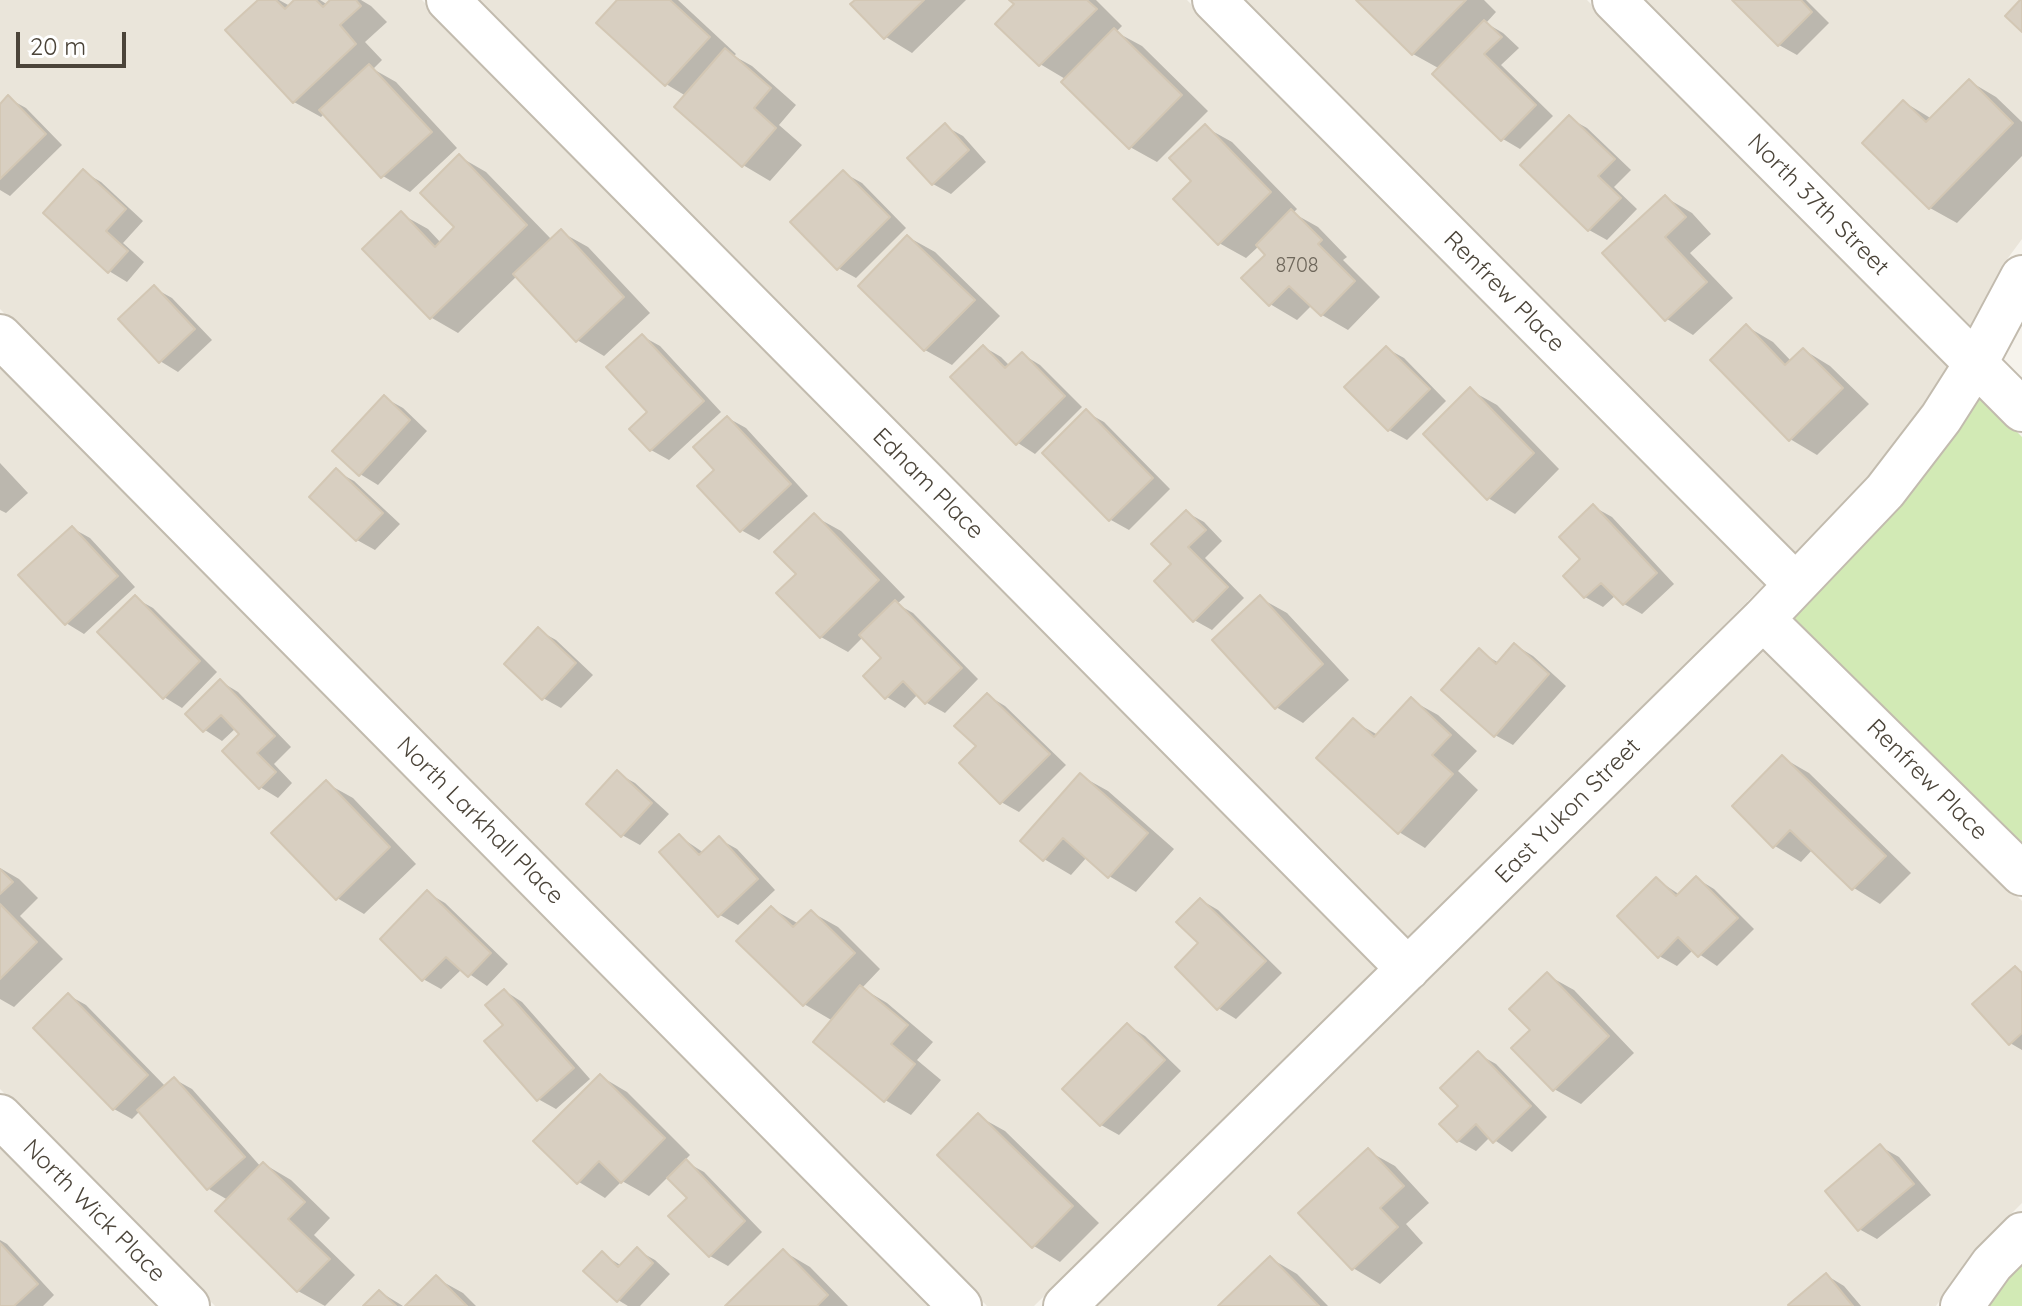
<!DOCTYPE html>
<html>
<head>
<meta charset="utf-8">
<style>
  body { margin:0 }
  #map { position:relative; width:2022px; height:1306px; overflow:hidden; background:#f6f3ec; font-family:Quicksand,sans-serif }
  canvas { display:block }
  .scale { position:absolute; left:16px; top:32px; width:110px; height:36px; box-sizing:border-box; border:4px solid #4b4439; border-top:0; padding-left:10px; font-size:24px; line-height:28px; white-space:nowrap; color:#4b4439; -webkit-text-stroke:6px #fff; paint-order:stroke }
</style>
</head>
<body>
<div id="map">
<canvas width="2022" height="1306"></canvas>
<div class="scale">20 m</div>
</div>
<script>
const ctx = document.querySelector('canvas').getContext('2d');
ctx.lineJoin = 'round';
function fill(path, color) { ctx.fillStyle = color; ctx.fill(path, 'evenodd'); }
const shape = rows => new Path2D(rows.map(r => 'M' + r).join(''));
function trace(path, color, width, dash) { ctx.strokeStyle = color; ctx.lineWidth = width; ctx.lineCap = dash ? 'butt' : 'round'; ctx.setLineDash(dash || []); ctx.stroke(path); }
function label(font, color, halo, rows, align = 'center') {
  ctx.font = font + ' Quicksand,sans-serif'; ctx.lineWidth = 8; ctx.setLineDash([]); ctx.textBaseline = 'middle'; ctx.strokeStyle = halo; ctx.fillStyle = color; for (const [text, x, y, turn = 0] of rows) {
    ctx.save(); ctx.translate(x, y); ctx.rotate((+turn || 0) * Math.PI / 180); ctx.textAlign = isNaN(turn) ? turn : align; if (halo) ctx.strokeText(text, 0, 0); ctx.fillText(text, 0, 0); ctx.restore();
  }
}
fill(shape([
  [0,0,422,0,1380,967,1034,1306,987,1306,0,309],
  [475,0,1187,0,1767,582,1406,940],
  [1240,0,1587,0,1950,364,1924,406,1869,477,1793,555],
  [1640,0,2022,0,2022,239,2008,258,1970,330],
  [0,362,934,1306,215,1306,0,1089],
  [1764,647,2022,901,2022,1203,1975,1250,1936,1306,1095,1306],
  [0,1143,162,1306,0,1306]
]), '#eae5da');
fill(shape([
  [1981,395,2022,437,2022,848,1790,620,1901,505,1958,432],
  [2022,1259,2022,1306,1977,1306]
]), '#d2eab5');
fill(shape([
  [261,0,279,0,290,6,297,0,320,0,328,5,333,0,361,0,371,6,387,22,365,42,382,60,373,69,396,82,457,148,410,192,383,176,325,113,321,117,294,102],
  [620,0,678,0,736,54,734,56,752,66,796,105,779,125,802,145,770,181,743,165,686,96,666,84],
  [857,0,966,0,912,53,886,37,853,4],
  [1012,0,1096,0,1122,26,1116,32,1142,46,1208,111,1157,162,1130,147,1067,80,1040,64,1017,4],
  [1359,0,1484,0,1496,12,1486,23,1503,33,1519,48,1501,65,1553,116,1520,149,1503,139,1440,69,1413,54],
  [1735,0,1806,0,1829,23,1797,55,1779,45],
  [1969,81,1996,97,2022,122,2022,156,1957,223,1930,208,1904,102,1932,119],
  [8,98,26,108,62,145,10,196,0,190,0,106],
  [1569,118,1587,128,1631,170,1614,187,1637,209,1607,240,1589,230],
  [945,126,963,136,986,162,951,194,933,184],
  [1205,127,1232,142,1297,209,1293,213,1318,227,1347,257,1343,260,1380,297,1348,330,1322,315,1312,305,1297,320,1270,304,1268,255,1259,246,1246,258,1219,243,1194,182],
  [460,157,486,172,552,240,561,232,588,247,650,313,604,356,577,340,517,276,458,333,432,318,365,249,401,214,428,229,441,243,457,227],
  [84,172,101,182,143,221,123,243,144,262,127,282,109,271],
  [844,173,862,183,906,228,856,278,838,268],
  [1665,197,1692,213,1711,234,1690,253,1733,298,1693,335,1667,319,1605,253],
  [908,237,935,252,1000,316,952,365,925,350],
  [154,288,172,298,212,340,178,372,160,361],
  [1746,326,1773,342,1792,362,1804,350,1830,366,1869,404,1817,455,1790,439],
  [642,336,660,346,721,412,669,460,651,450,632,429,650,412],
  [984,347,1001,357,1010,366,1022,354,1040,365,1082,407,1035,454,1018,443],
  [1386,348,1404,358,1446,401,1407,440,1389,430],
  [1470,390,1497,405,1559,469,1515,514,1488,498],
  [385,398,403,408,427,431,378,485,360,474],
  [1086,412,1104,422,1170,489,1129,530,1111,520,1045,453],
  [728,418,746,428,808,496,759,540,741,530],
  [0,463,28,493,6,513,0,510],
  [336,471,354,481,400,524,375,550,357,540,312,497],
  [1594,507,1612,517,1674,584,1642,614,1624,604,1616,595,1603,607,1585,597,1583,560],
  [1186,512,1204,522,1222,541,1205,558,1244,598,1212,630,1194,620,1173,564],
  [814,516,841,531,905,597,897,604,913,613,978,679,945,713,927,703,918,694,905,708,887,697,884,658,863,637,848,652,821,637,799,574],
  [72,528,90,538,135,587,84,634,66,623],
  [135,598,153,608,217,672,182,708,164,697],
  [1260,598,1287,613,1349,680,1303,723,1276,707],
  [538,630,556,640,593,675,561,708,543,698],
  [1515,645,1533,656,1566,686,1513,745,1495,735,1479,651,1499,663],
  [220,681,238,692,291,747,274,764,292,783,278,798,260,787,242,734,236,728,222,741,205,730,188,714],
  [987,695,1005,706,1066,765,1019,812,1001,802,979,746],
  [1411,700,1438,715,1477,751,1458,771,1478,790,1425,848,1399,832,1353,721,1378,735],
  [1783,758,1809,773,1911,873,1880,904,1854,888,1813,849,1801,862,1775,846],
  [617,773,635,783,669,814,640,845,622,835],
  [1081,776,1108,791,1174,849,1136,892,1109,876,1087,857,1071,875,1044,859,1023,841],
  [326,783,353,798,416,864,364,914,337,898],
  [679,836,704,853,719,839,737,849,775,890,738,925,720,915],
  [0,868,19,879,38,898,20,916,63,959,14,1007,0,999],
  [1696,878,1714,889,1754,929,1717,966,1693,950,1677,966,1659,956,1656,879,1680,895],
  [428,893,445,903,508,964,487,986,462,969,441,989,423,979],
  [1201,900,1218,910,1282,973,1236,1019,1218,1008,1201,943],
  [771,908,799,924,811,912,838,927,880,969,862,988,887,1003,933,1042,917,1060,941,1080,911,1115,885,1100,833,1021,804,1004],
  [2016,969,2022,972,2022,1050,2010,1043],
  [1547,975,1574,990,1634,1053,1581,1104,1554,1089,1533,1030],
  [505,991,522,1002,590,1079,556,1109,538,1099,506,1025],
  [68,995,86,1005,166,1087,174,1079,192,1089,261,1167,264,1164,291,1180,330,1218,314,1235,355,1275,325,1306,298,1291,217,1211,228,1200,209,1189,140,1111,132,1119,114,1109],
  [1127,1025,1145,1036,1181,1071,1119,1135,1101,1125],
  [1478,1054,1496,1064,1547,1117,1512,1152,1490,1137,1476,1151,1458,1141,1442,1124,1461,1106],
  [600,1076,627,1092,690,1155,684,1161,704,1172,762,1232,728,1266,710,1256,690,1198,669,1176,649,1196,622,1181,605,1198,579,1182,536,1141],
  [978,1116,1005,1131,1099,1223,1060,1262,1034,1246],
  [1881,1147,1899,1157,1931,1195,1877,1239,1859,1229],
  [1368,1151,1395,1166,1429,1203,1406,1224,1423,1243,1380,1284,1353,1268],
  [0,1240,7,1244,54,1295,43,1306,0,1306],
  [637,1250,655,1260,670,1274,640,1306,628,1306,618,1300,602,1254,622,1266],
  [783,1251,810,1267,848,1306,728,1306],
  [1270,1258,1297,1274,1328,1306,1221,1306],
  [1826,1275,1844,1286,1861,1306,1791,1306],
  [436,1278,463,1293,476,1306,408,1306],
  [380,1292,403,1306,366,1306]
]), '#0003');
const building = shape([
  [258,0,276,0,285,9,294,0,316,0,323,7,330,0,356,0,361,6,340,25,356,44,293,103,225,30,258,0],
  [617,0,670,0,710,37,665,86,596,23,617,0],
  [855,0,924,0,884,39,850,4,855,0],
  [1009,0,1087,0,1097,9,1039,66,995,24,1014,4,1009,0],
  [1356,0,1466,0,1412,55,1356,0],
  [1732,0,1801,0,1812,12,1778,46,1732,0],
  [2020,0,2022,0,2022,32,2005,16,2020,0],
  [1484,20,1502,37,1484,54,1536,105,1501,141,1432,74,1484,20],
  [1114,28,1182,95,1129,149,1061,82,1114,28],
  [725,48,771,88,754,108,776,128,742,167,674,107,725,48],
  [369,64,432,132,381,178,319,110,369,64],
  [1969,79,2013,123,1929,209,1862,143,1903,100,1926,122,1969,79],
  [8,95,46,134,0,179,0,104,8,95],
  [1569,115,1615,159,1598,176,1621,198,1588,231,1520,165,1569,115],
  [945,123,969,150,932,185,907,158,945,123],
  [1205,124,1271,192,1218,245,1173,199,1191,181,1169,158,1205,124],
  [459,154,527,225,430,319,362,249,401,211,435,247,454,227,420,193,459,154],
  [83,169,126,209,106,231,128,251,108,273,43,213,83,169],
  [843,170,890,217,837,270,790,222,843,170],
  [1665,195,1686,217,1665,237,1707,282,1665,321,1602,253,1665,195],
  [1291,209,1322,240,1318,244,1355,281,1321,316,1289,286,1269,306,1241,278,1265,255,1256,245,1291,209],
  [561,229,624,297,576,342,513,274,561,229],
  [907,235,975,300,924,351,858,286,907,235],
  [154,285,195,329,159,363,118,319,154,285],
  [1746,324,1785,365,1803,348,1843,388,1789,441,1710,360,1746,324],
  [642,334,704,401,650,451,629,429,647,412,606,367,642,334],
  [983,345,1005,368,1022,352,1065,396,1016,445,950,377,983,345],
  [1386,346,1430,389,1388,431,1344,387,1386,346],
  [1470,387,1534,453,1487,500,1423,434,1470,387],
  [384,395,410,420,359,476,332,451,384,395],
  [1086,409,1153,478,1109,521,1042,453,1086,409],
  [727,416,791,484,740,532,697,486,714,470,693,447,727,416],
  [336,468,383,513,356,541,309,497,336,468],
  [1593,504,1657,573,1623,605,1601,583,1584,598,1563,576,1580,559,1559,537,1593,504],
  [1186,510,1206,530,1188,547,1228,587,1193,622,1154,581,1171,564,1151,544,1186,510],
  [814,513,879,580,820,638,776,593,796,574,774,552,814,513],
  [72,526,118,576,65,625,18,575,72,526],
  [135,595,200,661,163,699,97,632,135,595],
  [1260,595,1323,664,1275,709,1212,640,1260,595],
  [895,600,962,668,925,704,903,681,885,699,863,676,881,658,859,635,895,600],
  [538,627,576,663,542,700,504,664,538,627],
  [1514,643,1549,674,1494,737,1441,690,1479,648,1496,664,1514,643],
  [220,679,275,736,257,753,276,772,259,789,222,751,239,734,221,715,203,732,185,714,220,679],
  [987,693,1050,754,1000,804,959,763,976,746,954,726,987,693],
  [1411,697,1451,735,1432,755,1453,774,1398,834,1316,758,1353,718,1374,737,1411,697],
  [1782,755,1886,856,1852,890,1790,830,1773,848,1732,806,1782,755],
  [617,770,652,803,621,837,586,804,617,770],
  [1080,773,1148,833,1108,878,1063,838,1043,861,1020,841,1080,773],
  [326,780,390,847,336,900,271,833,326,780],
  [679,834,699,855,719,836,758,879,718,917,659,852,679,834],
  [0,869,13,882,0,894,0,869],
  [1696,876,1738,918,1698,957,1678,937,1658,958,1617,916,1656,877,1676,896,1696,876],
  [427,890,491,953,468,977,446,957,422,981,380,939,427,890],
  [1200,898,1266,961,1217,1010,1175,967,1198,943,1176,922,1200,898],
  [0,904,37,942,0,979,0,904],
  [771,906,793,927,811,910,855,953,803,1006,736,941,771,906],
  [2015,966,2022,973,2022,1033,2009,1045,1972,1004,2015,966],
  [1547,972,1609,1036,1553,1091,1511,1048,1530,1030,1509,1009,1547,972],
  [860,985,908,1025,891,1044,915,1064,884,1102,813,1042,860,985],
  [504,989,574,1068,537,1101,484,1041,503,1025,485,1005,504,989],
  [68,993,148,1075,113,1110,33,1028,68,993],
  [1127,1023,1165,1060,1100,1126,1062,1089,1127,1023],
  [1478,1051,1531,1106,1493,1143,1476,1124,1457,1142,1439,1124,1458,1106,1440,1088,1478,1051],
  [600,1074,665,1138,621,1183,599,1161,577,1184,533,1141,600,1074],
  [174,1077,245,1157,207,1190,137,1110,174,1077],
  [978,1113,1073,1206,1032,1248,937,1155,978,1113],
  [1880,1144,1914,1184,1858,1231,1825,1191,1880,1144],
  [1368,1148,1404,1186,1380,1208,1398,1227,1352,1270,1298,1213,1368,1148],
  [686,1159,745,1221,709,1257,668,1216,687,1198,667,1178,686,1159],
  [263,1162,305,1202,288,1219,330,1259,297,1292,215,1211,263,1162],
  [0,1243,38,1284,14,1306,0,1306,0,1243],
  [637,1247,653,1263,617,1302,583,1271,602,1251,618,1267,637,1247],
  [783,1249,828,1295,817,1306,725,1306,783,1249],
  [1270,1256,1319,1306,1218,1306,1270,1256],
  [1826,1273,1853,1306,1789,1306,1788,1305,1826,1273],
  [436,1275,467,1306,405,1306,436,1275],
  [379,1290,396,1306,363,1306,379,1290]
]);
fill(building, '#d8cfc1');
trace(building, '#d3c7b4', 2);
const minor = shape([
  [448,0,1408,969],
  [1214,0,1794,583],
  [1614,0,2022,410],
  [0,336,960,1306],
  [1763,619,2022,874],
  [0,1116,188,1306],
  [1065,1306,1763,619,1885,491,1941,418,1976,363,2022,277],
  [1962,1306,1992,1264,2022,1234]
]);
trace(minor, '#c2bbae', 46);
trace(minor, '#fff', 42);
label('20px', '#6e675b', null, [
  ["8708",1297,266]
]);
label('24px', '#4b4439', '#fff', [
  ["North 37th Street",1818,205,45],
  ["Renfrew Place",1504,292,45],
  ["Ednam Place",928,484,45],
  ["Renfrew Place",1927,780,45],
  ["East Yukon Street",1568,811,-45],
  ["North Larkhall Place",480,821,45],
  ["North Wick Place",94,1211,45]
]);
</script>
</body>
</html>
